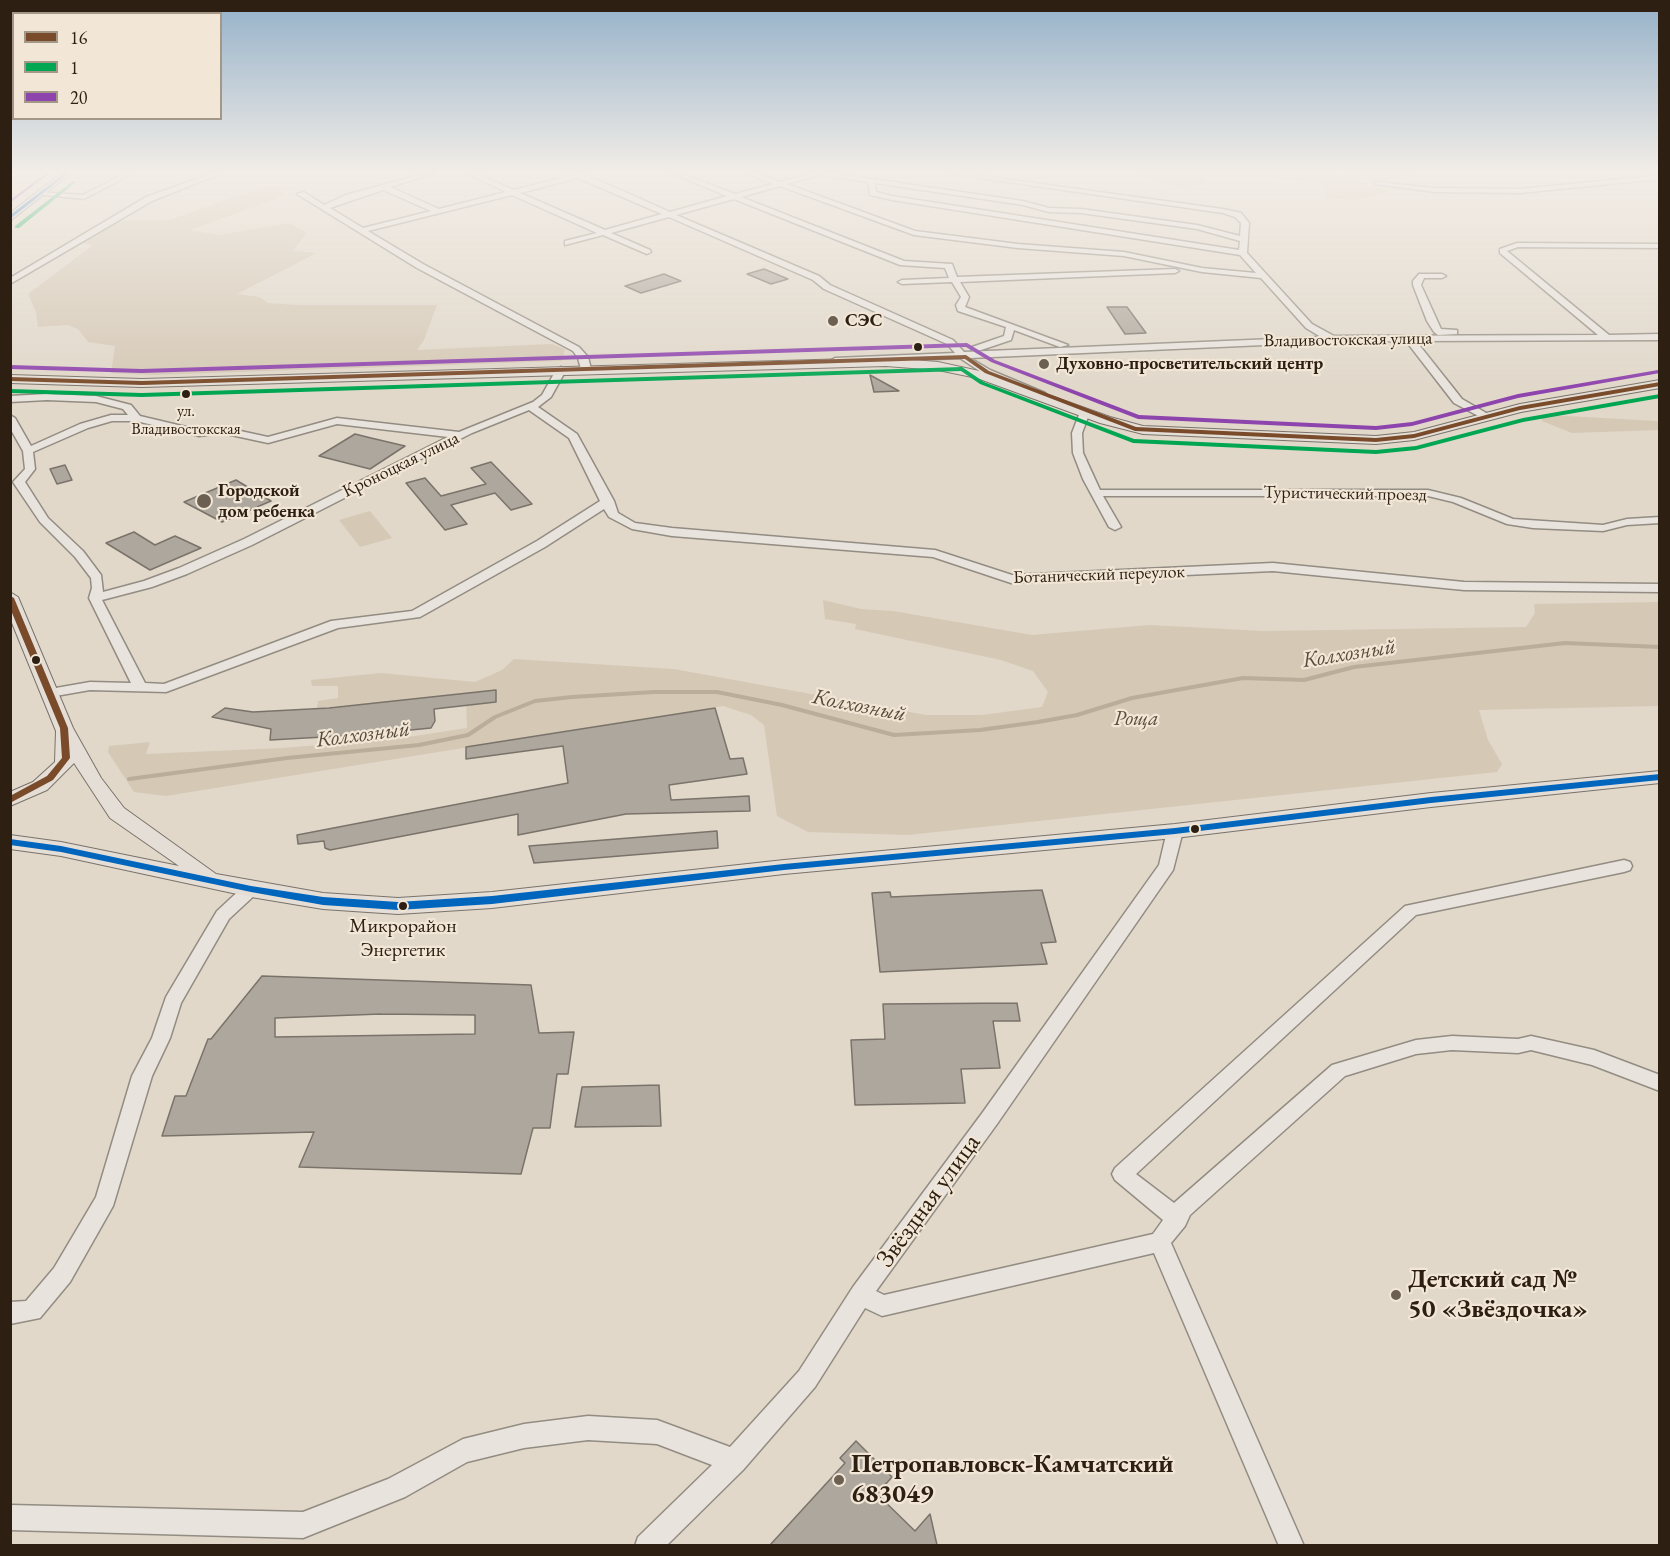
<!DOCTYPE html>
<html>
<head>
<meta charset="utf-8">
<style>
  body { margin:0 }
  #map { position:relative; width:1670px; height:1556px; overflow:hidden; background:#e1d8ca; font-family:"EB Garamond",serif }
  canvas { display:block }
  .frame { position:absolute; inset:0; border:12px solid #2d2013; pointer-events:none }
  .legend { position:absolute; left:12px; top:12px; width:210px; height:108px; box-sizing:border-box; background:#f2e7d6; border:2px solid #a39788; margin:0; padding:8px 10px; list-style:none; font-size:18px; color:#2d2013 }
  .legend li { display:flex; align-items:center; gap:12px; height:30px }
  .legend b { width:30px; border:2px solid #a39788 }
</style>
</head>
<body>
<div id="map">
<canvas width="1670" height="1556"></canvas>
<div class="frame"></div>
<ul class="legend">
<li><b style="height:8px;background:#7a4b2a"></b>16</li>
<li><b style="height:8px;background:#00a651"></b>1</li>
<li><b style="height:8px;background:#8e44ad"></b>20</li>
</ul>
</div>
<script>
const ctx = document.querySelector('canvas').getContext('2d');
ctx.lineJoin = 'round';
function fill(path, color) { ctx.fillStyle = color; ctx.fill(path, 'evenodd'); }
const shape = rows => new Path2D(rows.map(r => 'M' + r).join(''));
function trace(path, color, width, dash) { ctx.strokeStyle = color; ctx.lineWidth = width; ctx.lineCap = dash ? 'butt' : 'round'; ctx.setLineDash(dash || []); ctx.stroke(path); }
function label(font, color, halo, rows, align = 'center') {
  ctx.font = font + ' "EB Garamond",serif'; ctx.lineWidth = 4.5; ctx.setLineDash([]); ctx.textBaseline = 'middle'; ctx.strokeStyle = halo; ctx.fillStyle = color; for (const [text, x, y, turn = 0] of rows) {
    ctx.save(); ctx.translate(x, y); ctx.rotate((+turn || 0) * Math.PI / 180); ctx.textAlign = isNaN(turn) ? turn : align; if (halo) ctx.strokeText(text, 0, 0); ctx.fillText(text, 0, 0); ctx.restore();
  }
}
fill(shape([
  [1128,173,1331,173,1363,182,1367,186,1391,189,1383,194,1354,200,1327,198,1322,182,1214,175,1205,179,1202,184,1182,188],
  [1342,173,1421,173,1377,183],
  [265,186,290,187,276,199,190,230,218,235,290,223,307,233,293,251,317,253,237,294,260,297,268,303,299,305,437,305,424,340,417,350,552,344,565,349,562,361,150,375,111,373,115,346,88,342,78,329,68,325,38,327,36,312,28,294,93,245,81,243,117,221,169,220],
  [1548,415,1656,421,1659,422,1659,430,1572,433,1542,421,1542,416],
  [370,511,392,538,360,547,339,520],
  [823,600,861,609,893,611,1032,635,1149,625,1265,631,1526,627,1535,613,1534,604,1659,602,1659,706,1479,710,1488,740,1502,764,1497,772,908,835,808,832,777,816,764,725,751,715,723,706,166,796,134,792,108,752,109,746,150,742,146,754,282,748,395,739,467,728,466,696,317,708,318,701,338,698,338,686,312,686,311,680,381,673,475,682,502,670,514,659,674,669,926,715,982,715,1042,707,1048,692,1033,671,1001,660,855,629,856,624,825,619]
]), '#d5c8b5');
trace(shape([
  [129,779,287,758,419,745,468,735,495,717,535,701,572,697,654,692,717,692,782,705,894,735,980,730,1038,722,1077,715,1132,698,1243,678,1304,680,1354,667,1565,643,1660,647]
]), '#baad9a', 4);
const building = shape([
  [764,269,788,279,771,284,747,274,764,269],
  [664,274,681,281,641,293,625,286,664,274],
  [1107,307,1127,307,1146,333,1125,334,1107,307],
  [870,375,899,391,874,392,870,375],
  [355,434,371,438,405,446,370,469,319,456,355,434],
  [491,462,532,504,511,510,495,493,451,505,467,524,445,530,406,483,425,478,441,496,486,484,471,468,491,462],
  [65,465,72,480,57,484,50,469,65,465],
  [236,480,271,501,222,522,184,502,236,480],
  [134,532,155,545,175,536,201,548,150,570,106,543,134,532],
  [496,690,496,702,434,709,435,721,431,728,360,735,270,740,271,729,212,717,225,708,253,712,329,708,496,690],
  [715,708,730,759,743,758,747,774,669,785,671,800,749,796,750,811,626,814,518,835,518,814,330,850,325,848,324,841,298,844,297,835,568,783,563,746,466,759,466,747,715,708],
  [717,831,718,848,534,863,529,846,717,831],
  [1042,890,1056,942,1041,943,1047,964,880,972,872,893,890,892,891,897,1042,890],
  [262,976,531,985,539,1033,574,1032,568,1074,557,1074,550,1128,533,1128,521,1174,299,1167,314,1132,162,1136,175,1096,186,1096,208,1039,211,1039,262,976],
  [381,1014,475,1015,475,1034,275,1037,275,1018,381,1014],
  [1017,1003,1020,1021,993,1021,1000,1068,961,1069,965,1103,855,1105,851,1040,885,1039,883,1004,1017,1003],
  [659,1085,661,1126,575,1127,582,1087,659,1085],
  [856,1441,892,1477,877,1494,915,1531,930,1514,937,1545,770,1545,845,1463,840,1458,856,1441]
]);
fill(building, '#aea79d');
trace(building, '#7a736a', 1.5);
const minor = shape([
  [126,173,134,173,84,199,35,194,39,192,83,195,126,173],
  [213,173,222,173,152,201,10,284,10,278,146,197,213,173],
  [426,173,435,173,390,187,439,209,506,192,466,173,474,173,514,190,572,175,569,173,582,173,670,212,727,196,671,173,679,173,735,194,773,184,747,173,756,173,780,182,812,173,831,173,1023,201,1049,208,1081,209,1197,225,1240,236,1241,223,1235,217,1223,213,945,173,961,173,1223,209,1241,213,1249,223,1247,253,1312,324,1334,336,1598,335,1500,253,1500,249,1517,243,1660,244,1660,248,1518,247,1507,251,1609,335,1660,334,1660,340,1416,341,1462,399,1488,414,1489,416,1484,419,1454,403,1406,341,1332,342,970,358,990,370,1045,393,1047,395,1042,398,984,374,960,358,832,363,830,361,835,358,955,353,947,344,824,289,813,280,669,217,611,233,650,250,651,252,647,254,603,235,565,245,565,241,597,233,512,195,368,231,423,264,579,347,588,357,591,369,586,372,581,369,578,358,573,351,417,268,297,194,304,192,324,205,346,195,426,173],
  [819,175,868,182,870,195,892,200,1240,255,1256,273,1202,268,1124,252,1018,244,915,231,787,184,819,175],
  [578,178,662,214,605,230,520,193,578,178],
  [875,183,1023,205,1049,212,1081,213,1197,229,1240,241,1239,250,892,196,876,192,875,183],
  [780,186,914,235,1018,248,1124,256,1202,272,1261,278,1306,328,1321,337,964,352,953,340,830,285,819,276,676,215,734,199,900,265,945,268,949,278,902,280,898,282,902,284,952,282,961,297,956,305,958,311,1006,327,1004,336,972,347,972,351,975,352,1011,340,1014,330,1060,347,1068,345,965,307,969,297,960,282,1175,273,1179,271,1175,269,957,277,952,264,904,261,741,197,780,186],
  [383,190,431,211,363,228,330,208,383,190],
  [1660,175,1660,179,1520,193,1435,192,1374,184,1377,182,1435,188,1520,189,1660,175],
  [1419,274,1442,274,1446,276,1442,278,1424,278,1421,285,1441,329,1457,330,1457,334,1438,335,1434,332,1427,321,1413,285,1413,281,1419,274],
  [561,367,566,370,551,397,538,407,577,434,614,501,618,513,635,523,672,528,935,550,1012,575,1273,563,1464,582,1660,584,1660,592,1464,590,1273,571,1011,583,933,557,672,536,632,529,609,517,604,509,545,547,420,617,338,628,166,692,90,690,50,697,43,693,50,689,90,682,131,683,89,598,92,588,91,578,75,557,40,522,13,482,25,469,23,451,10,428,10,415,15,418,31,446,80,424,111,415,128,415,123,409,96,402,47,400,10,402,10,396,47,394,96,396,131,405,140,416,199,430,222,427,268,437,337,418,459,432,533,402,542,395,556,370,561,367],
  [529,410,569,438,600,501,537,541,412,611,331,621,164,684,145,683,102,600,152,587,187,574,252,545,472,433,529,410],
  [112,421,136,421,199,436,222,433,268,443,337,424,448,437,244,539,179,568,144,581,103,592,101,575,83,551,48,518,25,482,35,469,33,452,88,428,112,421],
  [1085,409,1090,412,1082,433,1083,453,1100,490,1428,490,1461,498,1513,519,1603,525,1627,519,1660,517,1660,523,1627,525,1603,531,1533,528,1507,524,1453,502,1428,496,1103,496,1121,527,1115,530,1109,527,1083,479,1073,453,1072,433,1080,412,1085,409],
  [1175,826,1183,831,1173,870,997,1124,876,1291,884,1295,1153,1234,1163,1220,1115,1180,1112,1174,1115,1168,1405,906,1624,860,1630,862,1632,866,1630,870,1624,872,1416,915,1136,1174,1174,1203,1332,1065,1416,1040,1452,1036,1518,1039,1531,1036,1594,1050,1660,1075,1660,1091,1592,1065,1531,1050,1518,1053,1452,1050,1416,1054,1345,1076,1190,1215,1185,1226,1171,1243,1304,1546,1279,1546,1154,1253,882,1316,865,1308,815,1387,743,1470,666,1546,635,1546,638,1537,712,1465,657,1444,588,1440,524,1448,467,1462,405,1497,303,1538,10,1530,10,1505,303,1512,388,1479,463,1439,524,1424,588,1416,657,1420,730,1447,799,1371,853,1287,983,1112,1159,865,1167,831,1175,826],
  [251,883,257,885,259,889,257,893,229,919,181,1003,170,1038,152,1076,113,1206,70,1282,40,1318,10,1324,10,1302,26,1301,54,1268,96,1197,132,1076,152,1038,166,997,217,911,245,885,251,883]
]);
const major = shape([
  [62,173,71,173,10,221,10,213,62,173],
  [886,358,938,362,984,372,1110,417,1143,426,1376,436,1414,432,1520,404,1660,380,1660,388,1521,412,1414,440,1376,444,1143,434,1100,423,977,378,938,370,886,366,142,387,10,383,10,375,142,379,886,358],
  [10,592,18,597,73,728,101,778,124,808,216,874,323,893,398,898,492,892,784,860,1175,824,1431,793,1660,771,1660,783,1431,807,1175,838,784,874,492,908,398,914,323,909,251,897,61,856,10,849,10,835,61,842,179,866,110,818,74,763,47,790,10,806,10,792,33,782,55,762,56,731,10,618,10,592]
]);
trace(minor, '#928c82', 3);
trace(major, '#7a736a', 2);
fill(minor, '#e8e3dc');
fill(major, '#e4ded6');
fill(shape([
  [966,355,989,371,1136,427,1376,438,1414,434,1520,406,1660,382,1660,386,1520,410,1414,438,1376,442,1135,431,985,373,965,359,142,385,10,381,10,377,142,381,966,355],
  [10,596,14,598,68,728,70,758,53,780,10,803,10,796,47,776,62,758,60,728,10,608,10,596]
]), '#7a4b2a');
fill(shape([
  [73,181,76,182,19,228,15,228,15,226,73,181],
  [962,367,984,382,1134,439,1376,450,1416,446,1523,418,1660,394,1660,398,1523,422,1416,450,1376,454,1133,443,980,384,961,371,142,397,10,393,10,389,142,393,962,367]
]), '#00a651');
fill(shape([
  [46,173,50,173,10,203,10,200,46,173],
  [967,343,995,360,1139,415,1376,426,1412,422,1518,394,1658,370,1660,371,1660,373,1518,398,1412,426,1376,430,1138,419,991,362,966,347,142,373,10,369,10,365,142,369,967,343]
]), '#8e44ad');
fill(shape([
  [65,173,69,173,10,219,10,215,65,173],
  [1660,774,1660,780,1431,803,1175,834,784,870,492,904,398,910,323,905,251,892,61,852,10,845,10,839,61,846,251,886,323,897,398,902,492,896,784,864,1175,828,1431,797,1660,774]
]), '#0065bd');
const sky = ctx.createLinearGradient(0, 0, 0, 391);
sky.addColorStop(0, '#95b1c9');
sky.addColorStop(0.44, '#f2ede7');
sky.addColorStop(1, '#f2ede700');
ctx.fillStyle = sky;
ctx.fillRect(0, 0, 1670, 391);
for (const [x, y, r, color] of [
  [833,321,6,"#6c6053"],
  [918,347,5,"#2d2013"],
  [1044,364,6,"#6c6053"],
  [186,394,5,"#2d2013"],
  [204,501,8,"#6c6053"],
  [36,660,5,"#2d2013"],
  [1195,829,5,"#2d2013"],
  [403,906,5,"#2d2013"],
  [1396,1295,6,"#6c6053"],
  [839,1480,6,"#6c6053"]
]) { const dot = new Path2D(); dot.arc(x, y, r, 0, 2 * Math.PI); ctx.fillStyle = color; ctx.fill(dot); trace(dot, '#f2e7d6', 2); }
label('16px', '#2d2013', '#f2e7d6', [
  ["ул.",186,412],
  ["Владивостокская",186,430]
]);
label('bold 18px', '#2d2013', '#f2e7d6', [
  ["СЭС",845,321],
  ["Духовно-просветительский центр",1056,364],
  ["Городской",218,491],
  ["дом ребенка",218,512]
], 'left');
label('18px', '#2d2013', '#f2e7d6', [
  ["Владивостокская улица",1348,340,-1],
  ["Кроноцкая улица",401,465,-26],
  ["Туристический проезд",1345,494,1],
  ["Ботанический переулок",1099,575,-2]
]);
label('20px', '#2d2013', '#f2e7d6', [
  ["Микрорайон",403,927],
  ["Энергетик",403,951]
]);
label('italic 21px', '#5c4e3e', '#f2e7d6', [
  ["Роща",1136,719]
]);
label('italic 22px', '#594b3b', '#f2e7d6', [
  ["Колхозный",1349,654,-9],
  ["Колхозный",859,706,11],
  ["Колхозный",363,735,-7]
]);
label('26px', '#2d2013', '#f2e7d6', [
  ["Звёздная улица",929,1201,-54]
]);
label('bold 26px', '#2d2013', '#f2e7d6', [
  ["Детский сад №",1408,1280],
  ["50 «Звёздочка»",1408,1310],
  ["Петропавловск-Камчатский",851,1465],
  ["683049",851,1495]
], 'left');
</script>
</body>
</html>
